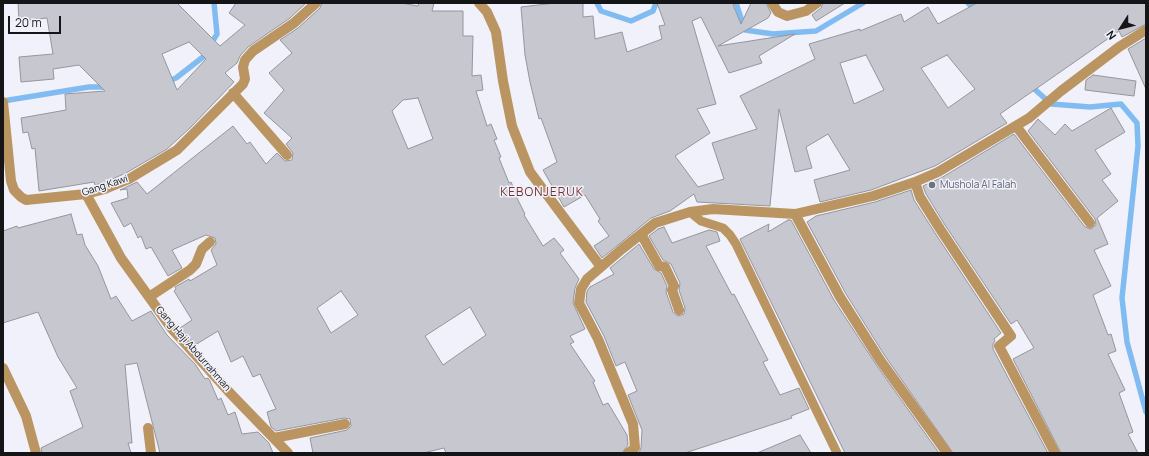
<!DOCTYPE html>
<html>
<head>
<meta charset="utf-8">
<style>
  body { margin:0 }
  #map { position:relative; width:1149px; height:456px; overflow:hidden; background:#f0f1fa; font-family:Manrope,sans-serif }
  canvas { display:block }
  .frame { position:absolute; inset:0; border:4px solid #151518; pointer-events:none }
  .north { position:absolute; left:1101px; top:8px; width:40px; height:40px; -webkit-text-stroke:3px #f0f1fa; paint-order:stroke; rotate:234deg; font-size:11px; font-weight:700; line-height:16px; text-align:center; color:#151518 }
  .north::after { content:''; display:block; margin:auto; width:14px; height:18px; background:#151518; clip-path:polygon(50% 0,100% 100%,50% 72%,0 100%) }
  .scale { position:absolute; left:8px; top:16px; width:53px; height:18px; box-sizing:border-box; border:2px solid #151518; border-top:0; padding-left:5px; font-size:12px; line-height:14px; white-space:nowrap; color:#151518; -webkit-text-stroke:3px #f0f1fa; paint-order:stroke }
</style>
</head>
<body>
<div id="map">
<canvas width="1149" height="456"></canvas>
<div class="frame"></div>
<div class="north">N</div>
<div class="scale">20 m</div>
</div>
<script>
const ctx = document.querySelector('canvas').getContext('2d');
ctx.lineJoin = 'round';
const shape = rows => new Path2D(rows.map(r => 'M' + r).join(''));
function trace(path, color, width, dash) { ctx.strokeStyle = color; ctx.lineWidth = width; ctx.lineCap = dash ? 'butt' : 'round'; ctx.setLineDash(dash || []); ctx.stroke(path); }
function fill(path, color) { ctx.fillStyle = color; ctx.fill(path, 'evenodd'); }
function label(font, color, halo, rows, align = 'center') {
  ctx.font = font + ' Manrope,sans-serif'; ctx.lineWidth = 3; ctx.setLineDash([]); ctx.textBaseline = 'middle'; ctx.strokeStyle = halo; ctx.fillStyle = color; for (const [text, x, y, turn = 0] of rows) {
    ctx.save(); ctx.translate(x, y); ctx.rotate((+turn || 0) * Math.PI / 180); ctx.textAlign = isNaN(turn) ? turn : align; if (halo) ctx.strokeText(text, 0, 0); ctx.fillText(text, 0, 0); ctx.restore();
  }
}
trace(shape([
  [597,3,601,11,631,21,653,11,656,3],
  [736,3,745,30,773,34,816,31,863,3],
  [968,3,976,11],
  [166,82,176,78,203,57,217,34,214,3],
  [1030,85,1051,104,1090,107,1121,104,1137,123,1138,146,1122,298,1127,342,1146,412],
  [3,101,89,87,108,87]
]), '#80bcf2', 5.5);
const building = shape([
  [18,3,177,3,220,46,245,25,229,13,236,3,306,3,290,18,248,47,240,56,237,63,225,73,234,82,191,127,167,149,126,173,103,183,95,185,94,182,39,191,35,148,32,149,28,132,23,133,21,118,66,110,65,94,105,91,79,65,53,69,54,79,21,82,19,57,53,54,47,18,19,21,18,3],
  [189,42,206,59,177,90,162,54,189,42],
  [322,3,401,3,418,6,419,3,434,3,432,11,463,11,463,36,473,36,472,76,481,75,483,90,476,91,487,126,491,124,497,139,494,140,501,157,499,158,509,183,511,182,517,195,516,196,525,214,524,215,543,246,554,238,564,250,560,253,579,279,575,288,573,303,585,329,570,336,574,342,570,344,595,381,593,382,603,405,608,403,627,435,628,445,622,453,446,453,444,448,423,453,313,453,310,438,347,430,351,426,350,419,344,418,276,431,271,427,267,412,276,409,260,374,253,377,243,356,231,362,218,331,195,345,180,328,192,320,174,291,176,289,175,287,189,279,190,281,217,265,211,250,216,244,215,238,206,235,172,250,182,268,168,276,151,247,146,249,141,236,138,238,131,223,124,227,111,203,128,198,127,189,120,190,137,182,147,194,233,126,247,144,250,142,266,164,277,153,285,161,292,160,293,153,286,144,292,138,264,113,284,90,269,73,292,53,280,40,298,28,320,8,322,3],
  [418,98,433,139,408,149,392,111,403,100,418,98],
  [341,291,358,315,331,333,317,308,341,291],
  [470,307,486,335,443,365,425,336,470,307],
  [555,3,583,3,583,17,593,16,595,39,622,32,627,52,662,39,659,26,665,25,657,3,736,3,733,5,741,24,751,3,766,3,771,13,768,18,718,46,795,34,759,56,762,63,729,73,701,17,692,21,716,104,697,109,710,133,675,156,698,187,724,179,712,143,757,129,740,96,815,59,809,44,860,29,860,31,901,14,904,22,928,7,938,24,977,3,1146,3,1146,24,1122,37,1119,31,1000,114,1007,123,935,166,871,190,820,202,814,180,850,170,828,134,806,147,812,168,795,172,779,109,770,206,697,202,694,194,670,211,651,218,602,258,594,246,609,236,598,221,600,219,585,195,564,207,543,170,557,162,541,118,539,119,530,82,525,55,521,7,555,3],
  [866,55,884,90,854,104,840,63,866,55],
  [947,55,975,89,948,108,921,68,947,55],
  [823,3,845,3,816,21,812,15,821,8,823,3],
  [1146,38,1146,89,1128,49,1146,38],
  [1093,75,1136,81,1134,96,1085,90,1086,80,1093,75],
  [1111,108,1125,132,1095,150,1111,174,1102,180,1118,201,1097,218,1108,244,1094,250,1111,286,1093,295,1108,335,1111,334,1116,351,1108,354,1125,390,1119,393,1133,432,1128,434,1138,453,1061,453,1013,359,1034,348,1017,320,1011,324,945,225,926,194,923,186,941,178,1014,134,1085,227,1091,229,1096,225,1095,219,1028,131,1038,119,1055,135,1065,124,1072,131,1111,108],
  [911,190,914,200,935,233,1001,333,994,339,995,341,993,344,993,349,1048,453,953,453,885,356,846,294,807,222,816,216,875,202,911,190],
  [71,214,77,235,82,234,85,245,98,266,111,299,116,296,132,321,151,311,167,335,195,364,205,379,208,378,210,381,218,400,221,398,228,415,235,412,242,434,258,432,269,443,273,453,160,453,137,363,125,365,132,443,128,443,131,453,42,453,41,448,83,427,70,391,77,388,58,357,38,312,3,323,3,231,17,226,18,228,71,214],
  [788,220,791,220,834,300,875,363,939,453,845,453,740,239,769,224,768,232,788,220],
  [664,227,672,243,709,230,717,232,720,241,706,246,732,295,734,294,768,360,763,362,780,395,799,388,809,409,791,416,792,418,685,453,639,453,641,448,642,430,628,395,637,391,625,362,616,366,604,336,586,302,587,291,590,287,614,274,610,268,639,244,654,269,661,273,667,286,666,292,673,312,678,316,684,314,685,308,679,290,680,283,671,264,663,260,649,236,658,229,664,227],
  [800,435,811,453,757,453,800,435]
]);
fill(building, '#c6c7cf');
trace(building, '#94959d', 1);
trace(shape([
  [690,212,701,221,723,228,730,235,736,244,837,453]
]), '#bb9561', 9);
trace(shape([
  [479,3,487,12,496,32,503,81,512,126,530,172,601,267],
  [772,3,778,12,787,16,806,11,817,3],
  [233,93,287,155],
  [3,102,11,181,14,190,21,197,26,200,86,194,105,189,129,179,177,150,243,84,245,79,243,67,245,60,253,51,294,23,316,3],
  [1016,126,1090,223],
  [915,182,920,197,940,229,1011,336,999,346,1055,453],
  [86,194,121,258,172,329,229,392,288,453],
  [795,214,840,297,880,360,947,453],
  [641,234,659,266,665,267,674,286,672,290,679,310],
  [149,297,190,270,196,264,202,249,210,242],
  [3,368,26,416,36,453],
  [148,428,151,453],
  [274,438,345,424],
  [628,453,635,448,633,424,598,339,579,303,581,289,587,279,622,249,655,223,690,212,713,209,795,214,873,196,915,182,938,172,1029,118,1061,91,1119,47,1146,30]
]), '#bb9561', 10);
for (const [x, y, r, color] of [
  [932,185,4,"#6b7280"]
]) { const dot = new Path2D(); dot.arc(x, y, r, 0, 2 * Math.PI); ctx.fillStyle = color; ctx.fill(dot); trace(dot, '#f0f1fa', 1.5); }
label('10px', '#5b616d', '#f0f1fa', [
  ["Mushola Al Falah",940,185]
], 'left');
label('10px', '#151518', '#f0f1fa', [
  ["Gang Kawi",105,186,-18],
  ["Gang Haji Abdurrahman",193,349,49]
]);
ctx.letterSpacing = '1px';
label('12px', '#78322d', '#f0f1fa', [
  ["KEBONJERUK",542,193]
]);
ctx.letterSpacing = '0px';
</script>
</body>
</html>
